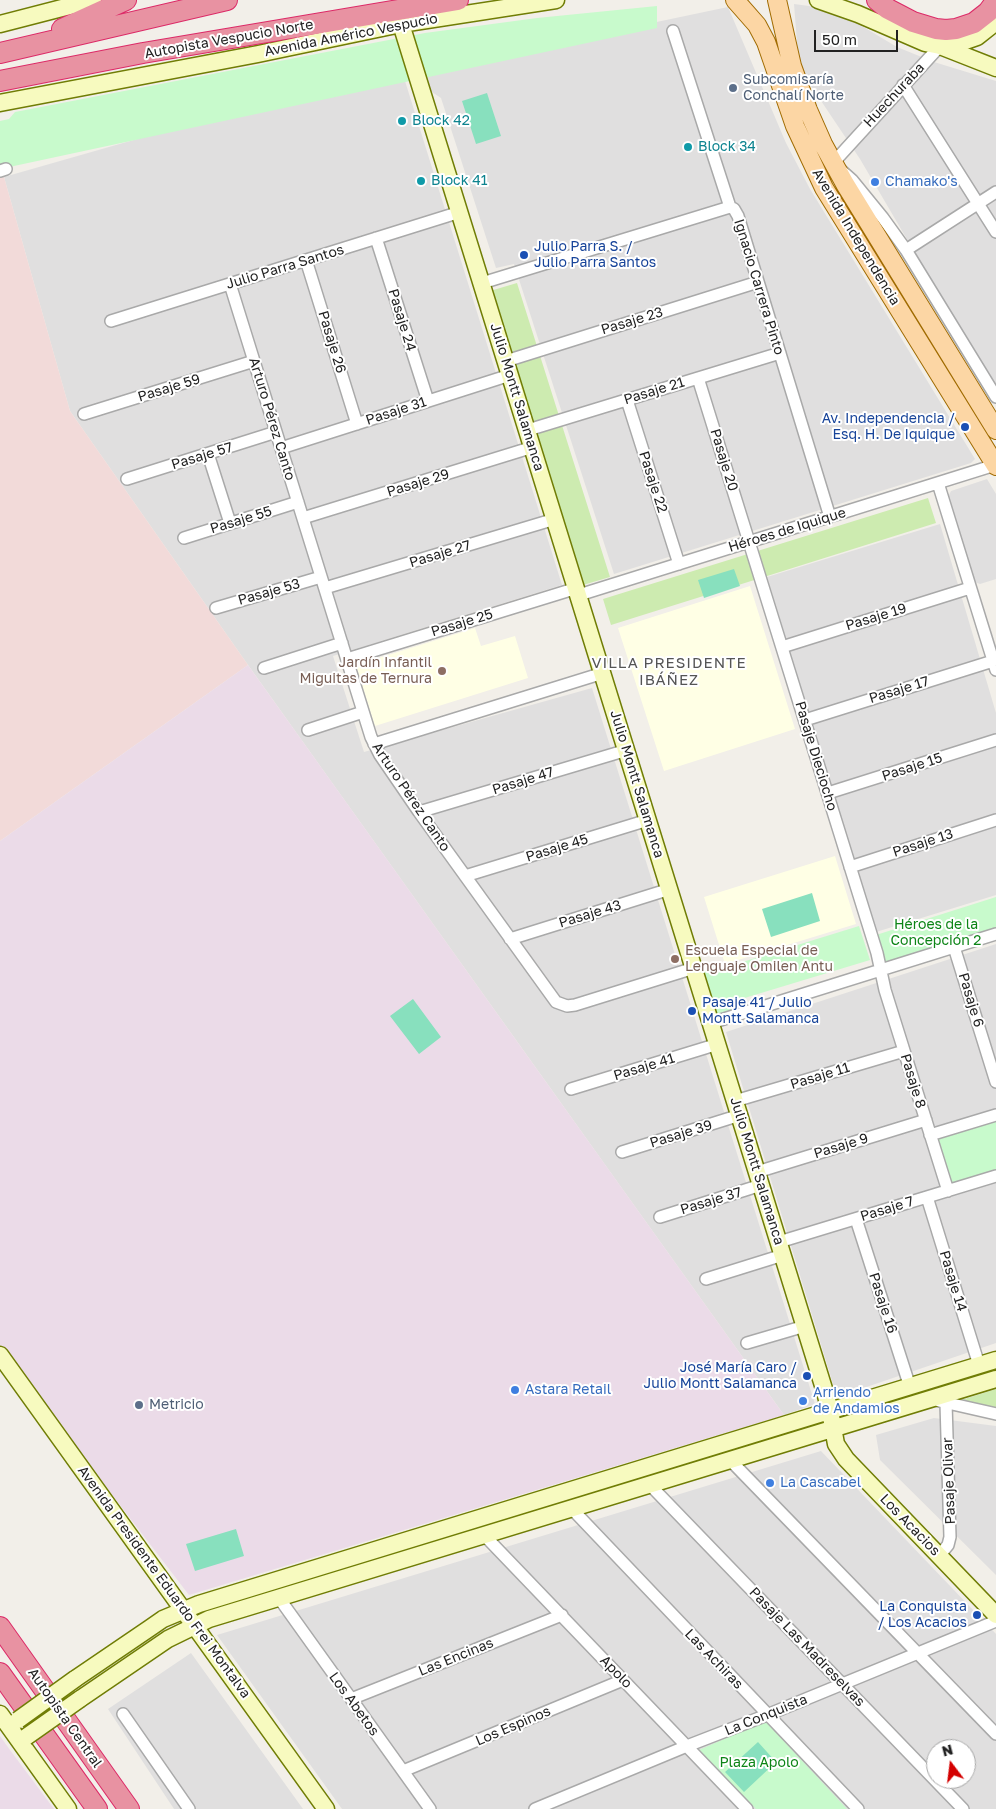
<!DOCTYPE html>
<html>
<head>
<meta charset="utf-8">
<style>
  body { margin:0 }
  #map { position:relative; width:996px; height:1809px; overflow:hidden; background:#f2efe9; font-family:"Golos Text",sans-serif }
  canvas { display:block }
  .north { position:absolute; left:926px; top:1739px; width:50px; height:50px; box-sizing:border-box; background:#fff; border:1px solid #a7a7a7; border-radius:50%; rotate:345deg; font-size:14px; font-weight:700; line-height:20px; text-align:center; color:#222 }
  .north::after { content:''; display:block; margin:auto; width:18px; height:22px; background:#d40000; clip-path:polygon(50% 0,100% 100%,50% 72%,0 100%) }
  .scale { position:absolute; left:814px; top:30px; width:84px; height:22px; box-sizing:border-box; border:2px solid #222; border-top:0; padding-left:6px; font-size:15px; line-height:18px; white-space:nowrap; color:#222; -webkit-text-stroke:4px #fff; paint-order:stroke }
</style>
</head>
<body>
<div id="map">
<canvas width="996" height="1809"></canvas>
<div class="north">N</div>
<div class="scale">50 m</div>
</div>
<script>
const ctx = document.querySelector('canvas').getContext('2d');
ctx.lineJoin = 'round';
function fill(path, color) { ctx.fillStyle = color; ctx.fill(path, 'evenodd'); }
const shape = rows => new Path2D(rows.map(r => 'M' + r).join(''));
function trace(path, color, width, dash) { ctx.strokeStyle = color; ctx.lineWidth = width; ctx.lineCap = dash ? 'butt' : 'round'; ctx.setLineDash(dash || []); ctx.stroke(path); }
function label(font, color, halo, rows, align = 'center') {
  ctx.font = font + ' "Golos Text",sans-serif'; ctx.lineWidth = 4; ctx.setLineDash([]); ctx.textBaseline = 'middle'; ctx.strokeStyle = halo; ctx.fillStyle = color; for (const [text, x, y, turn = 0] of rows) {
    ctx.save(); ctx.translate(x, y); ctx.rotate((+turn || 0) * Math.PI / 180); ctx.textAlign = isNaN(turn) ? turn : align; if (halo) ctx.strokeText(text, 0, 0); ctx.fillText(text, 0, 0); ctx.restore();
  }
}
fill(shape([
  [794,4,824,8,845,16,897,47,934,62,996,81,996,388,973,352,860,159,799,68],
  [728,7,786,143,810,189,975,459,971,463,614,574,514,264,496,268,441,98,429,90,423,71],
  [405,81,562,585,333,656,364,752,592,688,815,1404,784,1415,248,665,70,411,4,177,200,121],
  [987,479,996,494,996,579,980,584,975,582,948,497,951,491],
  [940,524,996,713,996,895,876,932,767,577],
  [996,944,996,1343,837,1397,726,1032],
  [934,1418,996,1426,996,1575,880,1460,876,1435],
  [821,1451,996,1634,996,1809,342,1809,217,1635],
  [936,1749,966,1749,966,1779,936,1779],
  [191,1653,303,1809,174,1809,108,1709]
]), '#e0dfdf');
fill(shape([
  [4,177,70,411,248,665,0,841,0,178]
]), '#f2dad9');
fill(shape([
  [248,665,784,1415,189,1595,0,1349,0,841],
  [0,1736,10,1750,54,1809,0,1809]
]), '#ebdbe8');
fill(shape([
  [750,586,795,729,664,771,618,628],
  [475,628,481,646,515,636,528,678,375,726,356,665],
  [835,856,856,924,725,964,704,897]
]), '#ffffe5');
fill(shape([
  [517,283,610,577,583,585,490,291],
  [928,498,936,523,611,625,603,599],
  [996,1389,996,1411,955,1402]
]), '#cdebb0');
fill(shape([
  [657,6,657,28,0,169,0,121,9,119,15,112,425,33,537,18],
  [996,897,996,932,886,967,876,935],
  [859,926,870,960,738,1000,741,1010,717,1017,702,971,705,967,721,962,723,968],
  [996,1121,996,1172,952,1186,938,1138],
  [765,1721,847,1809,756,1809,699,1750]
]), '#c8facc');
fill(shape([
  [487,93,501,136,476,144,462,101],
  [734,569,740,586,704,598,698,580],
  [812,893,820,921,771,937,762,909],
  [413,999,441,1037,419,1054,390,1016],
  [236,1529,244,1556,195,1571,186,1544],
  [758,1742,776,1762,744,1792,725,1772]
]), '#88e0be');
const street = shape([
  [673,31,730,207,734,209,738,216,830,517],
  [940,46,833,163,852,180,883,218,906,250,996,397],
  [903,85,996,232],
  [0,171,6,169],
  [376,238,428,401],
  [906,250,996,192],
  [306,260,357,424],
  [482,283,730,207],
  [230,284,371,737,380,755,419,812,556,1002,567,1006,575,1005,694,968],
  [111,321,460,212],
  [506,361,758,282],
  [698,378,877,953,885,990,948,1191],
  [627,400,679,564],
  [84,414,254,361],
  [528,430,780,353],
  [281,448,510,375],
  [208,454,230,523],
  [127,479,276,432],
  [938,483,996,670],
  [303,518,533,447],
  [184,538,298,502],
  [325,588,555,519],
  [579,595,995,465],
  [216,608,321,577],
  [782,647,970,588],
  [347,659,577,588],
  [264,668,342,643],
  [805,720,993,661],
  [308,730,363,712],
  [374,744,603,673],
  [828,793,996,740],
  [419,812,627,750],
  [850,867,996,820],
  [465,876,648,820],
  [510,939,670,889],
  [954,947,996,1082],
  [711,1023,996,934],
  [571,1089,718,1044],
  [735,1101,904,1051],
  [930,1135,996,1115],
  [622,1152,740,1115],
  [757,1172,926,1120],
  [927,1197,979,1365],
  [660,1217,761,1185],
  [856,1219,910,1387],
  [779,1242,996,1176],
  [706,1279,783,1255],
  [747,1343,805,1326],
  [939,1401,996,1414],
  [731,1461,996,1734],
  [650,1485,963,1809],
  [572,1509,858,1809],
  [484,1535,747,1809],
  [939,1556,948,1545,950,1537,946,1403],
  [279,1598,430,1809],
  [351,1699,562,1615],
  [123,1714,189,1809],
  [403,1771,623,1680],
  [535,1809,687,1746,767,1715,996,1621]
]);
const secondary = shape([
  [818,0,858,14,925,43,940,46,957,44,977,37,996,22],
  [0,24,93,0],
  [401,24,825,1392,830,1411,836,1444,846,1459,996,1615],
  [940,46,996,68],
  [0,103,258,54,401,24,556,0],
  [0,1355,326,1809],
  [75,1679,150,1628,163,1619,199,1604,996,1360],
  [80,1699,168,1639,209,1619,996,1379],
  [0,1714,68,1809]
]);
const primary = shape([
  [735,0,757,25,766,42,795,126,824,188,996,466],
  [777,0,792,66,808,110,823,144,845,184,996,430]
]);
const highway = shape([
  [877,0,888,9,913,22,936,29,946,30,956,29,974,23,988,12,996,1],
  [62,29,126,0],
  [0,53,227,0],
  [0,81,143,53,458,0],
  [0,1627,129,1809],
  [0,1673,97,1809]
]);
trace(street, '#a9a9a9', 14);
trace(secondary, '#707d05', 19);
trace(primary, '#a06b00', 20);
trace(highway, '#dc2a67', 22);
trace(street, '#fff', 11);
trace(secondary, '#f7fabf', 16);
trace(primary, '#fcd6a4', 18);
trace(highway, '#e892a2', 20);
const secondaryBridge = shape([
  [18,1720,75,1679],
  [26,1737,80,1699]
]);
trace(secondaryBridge, '#707d05', 19, []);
trace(secondaryBridge, '#f7fabf', 16);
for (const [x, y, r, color] of [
  [733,88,5,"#5c6f8a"],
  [402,121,5,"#0f9aa8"],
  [688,147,5,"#0f9aa8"],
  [421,181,5,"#0f9aa8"],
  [875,182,5,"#3f7fe0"],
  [524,255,5,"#1a4fb4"],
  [965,427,5,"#1a4fb4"],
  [442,671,5,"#8d6e63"],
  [675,959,5,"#8d6e63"],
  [692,1011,5,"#1a4fb4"],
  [807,1376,5,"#1a4fb4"],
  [515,1390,5,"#3f7fe0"],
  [803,1401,5,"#3f7fe0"],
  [139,1405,5,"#5c6f8a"],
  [770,1483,5,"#3f7fe0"],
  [977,1615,5,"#1a4fb4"]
]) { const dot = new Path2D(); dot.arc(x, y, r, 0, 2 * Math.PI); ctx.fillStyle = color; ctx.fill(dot); trace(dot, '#fff', 2); }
label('14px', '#222', '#fff', [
  ["Avenida Américo Vespucio",351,35,-11],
  ["Autopista Vespucio Norte",229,39,-10],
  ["Huechuraba",894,95,-47],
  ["Avenida Independencia",856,237,59],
  ["Julio Parra Santos",285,267,-17],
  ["Ignacio Carrera Pinto",759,287,73],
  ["Pasaje 24",402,320,73],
  ["Pasaje 23",632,321,-17],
  ["Pasaje 26",332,342,73],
  ["Pasaje 59",169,388,-17],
  ["Pasaje 21",654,391,-17],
  ["Julio Montt Salamanca",517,397,73],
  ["Pasaje 31",396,411,-18],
  ["Arturo Pérez Canto",272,419,73],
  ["Pasaje 57",202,456,-17],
  ["Pasaje 20",724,460,73],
  ["Pasaje 22",653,482,72],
  ["Pasaje 29",418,483,-17],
  ["Pasaje 55",241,520,-17],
  ["Héroes de Iquique",787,530,-17],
  ["Pasaje 27",440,554,-17],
  ["Pasaje 53",269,592,-16],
  ["Pasaje 19",876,617,-17],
  ["Pasaje 25",462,623,-17],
  ["Pasaje 17",899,690,-17],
  ["Pasaje Dieciocho",816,756,73],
  ["Pasaje 15",912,767,-18],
  ["Pasaje 47",523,781,-17],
  ["Julio Montt Salamanca",637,784,73],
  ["Arturo Pérez Canto",411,797,56],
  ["Pasaje 13",923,843,-18],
  ["Pasaje 45",557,848,-17],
  ["Pasaje 43",590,914,-17],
  ["Pasaje 6",971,1000,73],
  ["Pasaje 41",644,1067,-17],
  ["Pasaje 11",820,1076,-17],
  ["Pasaje 8",913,1081,73],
  ["Pasaje 39",681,1134,-17],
  ["Pasaje 9",841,1146,-17],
  ["Julio Montt Salamanca",757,1171,73],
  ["Pasaje 37",711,1201,-17],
  ["Pasaje 7",887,1209,-17],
  ["Pasaje 14",953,1281,73],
  ["Pasaje 16",883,1303,72],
  ["Pasaje Olivar",949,1481,-92],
  ["Los Acacios",910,1525,46],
  ["Avenida Presidente Eduardo Frei Montalva",164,1582,54],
  ["Pasaje Las Madreselvas",807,1647,46],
  ["Las Encinas",456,1657,-22],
  ["Las Achiras",714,1659,46],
  ["Apolo",616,1672,46],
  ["Los Abetos",354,1704,54],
  ["La Conquista",766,1715,-22],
  ["Autopista Central",65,1718,55],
  ["Los Espinos",513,1726,-23]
]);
label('14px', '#4e5e75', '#fff', [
  ["Subcomisaría",743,80],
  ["Conchalí Norte",743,96],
  ["Metricio",149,1405]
], 'left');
label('14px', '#0d838f', '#fff', [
  ["Block 42",412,121],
  ["Block 34",698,147],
  ["Block 41",431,181]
], 'left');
label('14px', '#366cbe', '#fff', [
  ["Chamako's",885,182],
  ["Astara Retail",525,1390],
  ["Arriendo",813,1393],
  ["de Andamios",813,1409],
  ["La Cascabel",780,1483]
], 'left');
label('14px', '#164399', '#fff', [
  ["Julio Parra S. /",534,247,"left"],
  ["Julio Parra Santos",534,263,"left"],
  ["Av. Independencia /",955,419],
  ["Esq. H. De Iquique",955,435],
  ["Pasaje 41 / Julio",702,1003,"left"],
  ["Montt Salamanca",702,1019,"left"],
  ["José María Caro /",797,1368],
  ["Julio Montt Salamanca",797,1384],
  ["La Conquista",967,1607],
  ["/ Los Acacios",967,1623]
], 'right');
label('14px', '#785e54', '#fff', [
  ["Jardín Infantil",432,663],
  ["Miguitas de Ternura",432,679],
  ["Escuela Especial de",685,951,"left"],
  ["Lenguaje Omilen Antu",685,967,"left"]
], 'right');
label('14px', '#0c8416', '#fff', [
  ["Héroes de la",936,925],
  ["Concepción 2",936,941],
  ["Plaza Apolo",759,1763]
]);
ctx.letterSpacing = '1px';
label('15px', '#555', '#fff', [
  ["VILLA PRESIDENTE",669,663],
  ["IBÁÑEZ",669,680]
]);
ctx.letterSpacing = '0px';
</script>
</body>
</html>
